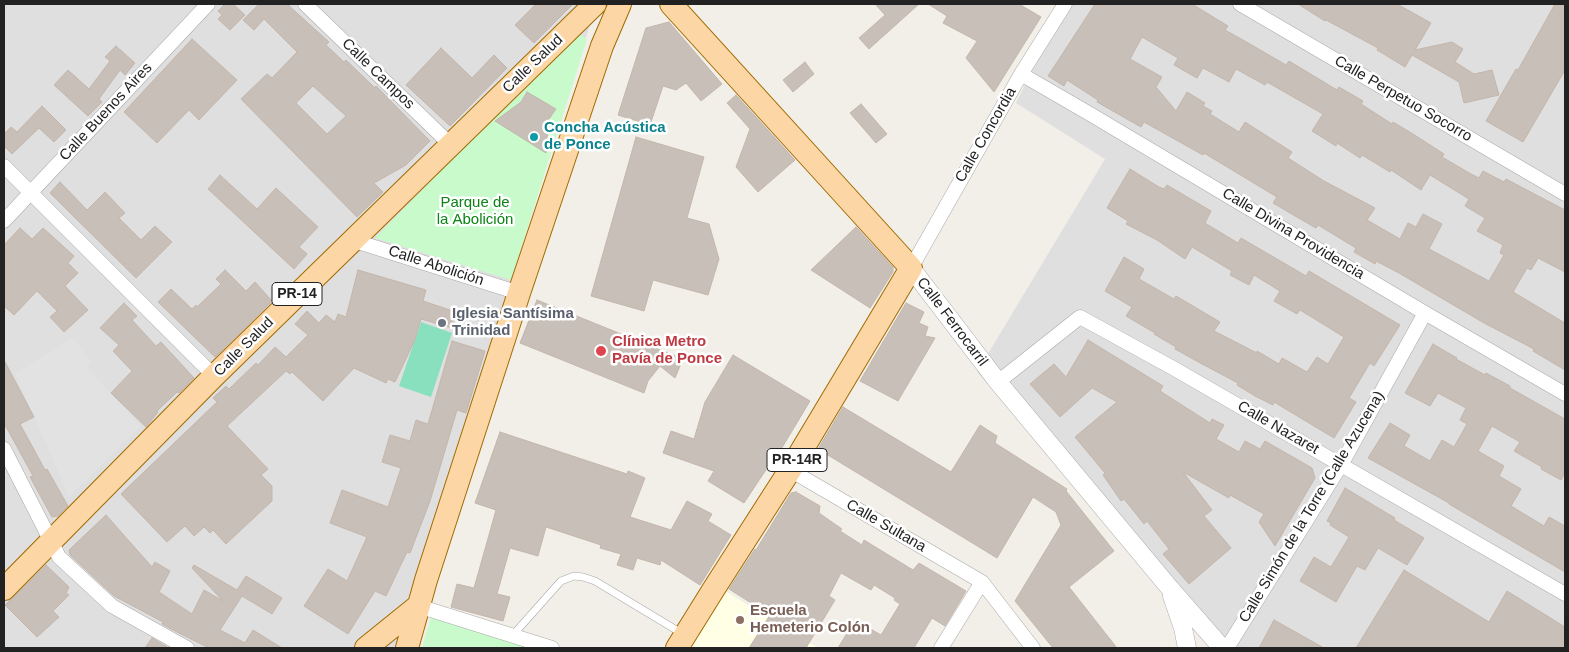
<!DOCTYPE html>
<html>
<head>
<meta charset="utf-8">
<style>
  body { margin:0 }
  #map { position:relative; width:1569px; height:652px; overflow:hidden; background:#f2efe9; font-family:Arial,sans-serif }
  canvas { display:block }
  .frame { position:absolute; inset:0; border:5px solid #222; pointer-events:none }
</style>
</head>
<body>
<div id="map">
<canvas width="1569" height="652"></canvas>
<div class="frame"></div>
</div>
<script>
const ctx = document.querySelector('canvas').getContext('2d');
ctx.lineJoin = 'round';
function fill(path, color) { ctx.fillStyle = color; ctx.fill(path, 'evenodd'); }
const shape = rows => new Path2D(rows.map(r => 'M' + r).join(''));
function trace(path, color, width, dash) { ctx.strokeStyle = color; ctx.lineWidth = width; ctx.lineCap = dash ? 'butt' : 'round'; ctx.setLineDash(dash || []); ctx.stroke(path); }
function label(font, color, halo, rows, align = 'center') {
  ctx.font = font + ' Arial,sans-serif'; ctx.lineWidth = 5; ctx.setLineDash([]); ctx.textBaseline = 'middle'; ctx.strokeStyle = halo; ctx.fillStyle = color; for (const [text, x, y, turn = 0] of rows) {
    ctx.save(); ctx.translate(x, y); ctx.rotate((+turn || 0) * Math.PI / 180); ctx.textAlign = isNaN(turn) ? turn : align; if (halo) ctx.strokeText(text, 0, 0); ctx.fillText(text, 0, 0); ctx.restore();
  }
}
fill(shape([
  [4,4,601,4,594,12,459,446,399,648,4,648],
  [1065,4,1565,4,1565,648,1222,648,977,372,1105,159,1016,103]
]), '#e0dfdf');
fill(shape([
  [725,591,818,648,691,648]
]), '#ffffe5');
fill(shape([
  [577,32,587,39,511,280,375,238],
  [431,617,528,648,422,648]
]), '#c8facc');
fill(shape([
  [421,322,452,333,431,397,399,386]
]), '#88e0be');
fill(shape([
  [72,337,91,361,86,366,141,426,69,497,15,374]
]), '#e2e2e2');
const building = shape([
  [225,4,233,4,245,15,230,30,218,19,222,15,218,11,225,4],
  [259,4,287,4,329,42,326,45,344,62,346,60,375,88,376,86,430,141,406,165,374,183,383,192,357,217,241,99,267,74,272,78,297,52,264,19,254,30,243,20,259,4],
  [313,86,346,116,327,134,296,103,313,86],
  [536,4,573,4,534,43,515,25,536,4],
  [875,4,919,4,869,49,859,38,885,15,875,4],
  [928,4,1019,4,1041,17,994,92,966,58,977,41,943,23,947,16,928,4],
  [1095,4,1192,4,1228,26,1225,30,1250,44,1286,65,1289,61,1337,90,1339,87,1363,101,1361,104,1392,124,1393,122,1413,134,1444,154,1442,157,1471,174,1479,178,1483,171,1504,182,1506,179,1565,210,1565,272,1538,258,1531,270,1527,268,1513,292,1565,323,1565,370,1533,351,1534,349,1484,323,1399,273,1376,261,1375,264,1354,252,1356,248,1318,225,1316,228,1290,213,1273,203,1277,197,1204,153,1203,155,1144,122,1141,127,1097,102,1098,100,1067,80,1064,86,1048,76,1095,4],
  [1142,37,1178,58,1174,65,1197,78,1203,68,1229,82,1236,69,1265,85,1267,82,1323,114,1312,131,1336,146,1337,143,1360,158,1362,155,1390,172,1391,170,1421,190,1430,175,1469,199,1465,206,1485,218,1477,231,1503,245,1500,253,1504,255,1489,281,1429,249,1442,224,1423,214,1416,227,1408,223,1400,239,1367,220,1375,208,1324,181,1288,158,1292,152,1245,122,1239,132,1210,114,1212,111,1203,106,1205,103,1187,92,1176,111,1156,87,1162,77,1130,59,1142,37],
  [1298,4,1397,4,1431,23,1415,50,1452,42,1463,49,1455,62,1474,74,1492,70,1499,95,1464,103,1459,82,1412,55,1405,67,1377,50,1378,48,1326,20,1325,21,1298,4],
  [1555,4,1565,4,1565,70,1523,142,1486,121,1516,69,1518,70,1555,4],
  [669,22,722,84,701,101,686,83,676,90,663,86,650,125,618,115,646,28,669,22],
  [192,39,237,80,199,120,189,110,157,143,124,112,192,39],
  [116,46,135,63,125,75,120,70,99,99,102,102,88,116,54,85,68,70,89,89,110,61,105,57,116,46],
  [441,48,472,78,494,55,507,68,450,126,406,85,441,48],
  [805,62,814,74,793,92,783,80,805,62],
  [527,92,556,109,549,119,546,153,495,121,521,102,527,92],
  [736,95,795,160,758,192,736,167,750,129,727,103,736,95],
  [861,104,887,134,876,143,850,113,861,104],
  [42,106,66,130,54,142,39,128,12,154,4,146,4,134,11,127,17,132,42,106],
  [636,137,704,157,687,218,709,224,719,259,708,295,653,280,644,311,591,296,636,137],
  [1130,169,1159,187,1164,189,1167,185,1211,211,1205,223,1238,243,1241,238,1306,276,1309,271,1400,325,1374,366,1370,363,1349,398,1356,402,1334,438,1274,402,1273,405,1255,396,1237,385,1238,383,1202,364,1175,349,1176,347,1154,334,1155,333,1126,316,1132,307,1105,291,1124,257,1144,269,1139,279,1174,299,1176,296,1220,322,1214,331,1257,353,1257,351,1279,364,1282,358,1307,372,1317,357,1328,364,1344,337,1300,310,1297,314,1274,301,1280,291,1254,275,1249,285,1230,275,1232,271,1192,247,1185,259,1157,240,1126,224,1128,221,1107,208,1130,169],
  [220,175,257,209,276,188,318,227,299,247,307,254,294,269,208,189,220,175],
  [60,182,87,210,105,192,125,213,119,218,141,240,155,226,172,242,136,278,50,193,60,182],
  [856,227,893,267,893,272,870,308,811,270,856,227],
  [20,228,32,239,43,228,74,256,68,263,78,273,65,286,88,310,64,332,50,317,57,311,37,291,14,315,4,306,4,245,20,228],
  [225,270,246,291,255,282,272,301,215,357,158,302,171,289,192,309,196,305,197,307,221,284,216,279,225,270],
  [358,270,426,290,423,301,456,312,452,328,421,319,414,342,395,382,388,379,386,383,354,368,323,401,292,372,290,374,286,371,227,426,268,469,261,475,272,486,272,501,226,544,213,530,210,533,204,527,194,536,185,526,167,542,121,494,217,402,213,398,226,386,229,389,256,363,258,365,275,347,286,357,308,335,295,324,307,311,319,323,326,315,335,322,338,314,346,317,358,270],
  [537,300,683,359,675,378,660,366,648,381,644,393,520,343,537,300],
  [124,303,137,316,132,320,156,346,161,342,194,378,179,393,177,392,157,411,158,412,146,427,111,393,132,371,113,351,119,345,100,328,124,303],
  [906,303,924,312,919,323,928,327,925,336,935,338,898,401,860,381,906,303],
  [1088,340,1163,386,1160,391,1210,423,1212,419,1224,425,1216,439,1239,452,1245,441,1260,449,1265,441,1312,468,1315,478,1275,546,1259,522,1264,514,1230,495,1229,498,1183,472,1212,510,1204,516,1231,548,1189,584,1163,554,1169,549,1147,521,1144,524,1124,499,1121,501,1103,475,1105,473,1075,437,1117,402,1092,388,1060,417,1030,384,1054,364,1066,377,1088,340],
  [452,341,485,351,466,413,457,410,430,501,410,553,407,552,386,596,375,591,348,634,304,606,328,569,347,581,367,537,330,523,342,490,388,507,401,468,382,462,390,435,410,441,416,420,428,424,452,341],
  [1433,344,1457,358,1456,359,1485,375,1486,373,1510,386,1510,388,1565,419,1565,472,1561,480,1541,469,1542,467,1514,451,1520,442,1492,426,1478,451,1504,466,1499,476,1521,489,1511,506,1544,526,1549,517,1565,526,1565,572,1449,504,1449,503,1368,458,1390,423,1410,435,1404,446,1430,461,1442,440,1454,447,1467,424,1460,420,1466,408,1438,393,1430,406,1405,393,1433,344],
  [733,355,810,401,780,451,779,450,744,503,708,481,714,471,663,453,671,431,694,439,705,402,733,355],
  [4,360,34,417,20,424,45,470,47,469,68,506,58,516,52,517,30,477,33,476,4,423,4,360],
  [843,407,951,472,980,425,997,436,995,443,1067,489,1066,491,1114,551,1069,587,1117,648,1053,648,1015,601,1061,525,1056,512,1033,497,997,558,818,449,843,407],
  [500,432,627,474,628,471,645,478,630,517,671,530,687,501,712,514,708,521,731,535,700,585,661,560,660,565,637,558,633,570,617,565,621,554,600,548,601,545,546,527,538,556,510,548,497,594,510,597,503,621,451,607,457,584,474,588,496,510,475,503,500,432],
  [1345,488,1395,518,1394,520,1424,538,1407,565,1378,548,1365,570,1357,566,1336,602,1300,581,1314,557,1331,567,1349,537,1330,525,1331,523,1327,521,1345,488],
  [796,492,820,506,819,513,842,529,840,531,862,545,864,540,913,570,919,563,966,591,945,626,932,618,914,648,838,648,855,620,881,635,900,604,894,600,895,598,874,585,871,590,841,573,829,596,835,600,806,648,749,648,770,615,729,589,755,549,756,550,791,493,796,492],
  [106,515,152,567,155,562,170,571,159,592,192,614,204,590,223,601,192,568,194,565,237,590,246,576,282,598,272,614,242,596,220,630,245,643,253,630,282,648,209,648,177,632,162,624,163,622,114,596,70,555,69,550,106,515],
  [46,565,69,587,66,593,69,595,53,611,59,617,37,637,5,605,46,565],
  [1404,570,1489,622,1507,591,1565,627,1565,648,1356,648,1404,570],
  [1274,620,1324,648,1259,648,1274,620],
  [152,638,167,647,166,648,145,648,152,638]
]);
fill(building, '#c7bfb8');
trace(building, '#c4b6ab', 1);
const service = shape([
  [512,636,561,581,574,576,583,577,595,581,683,634]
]);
const minor = shape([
  [305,4,451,145],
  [1240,4,1565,194],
  [1021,74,1090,114,1425,313,1565,394],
  [4,166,214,376],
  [4,221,208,4],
  [352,240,519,293],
  [911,268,1021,74,1065,4],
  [998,382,1080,317,1173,368,1565,594],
  [4,449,59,557,112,606,187,648],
  [790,470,982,582,1033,648],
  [418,606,552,648],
  [941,648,982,582],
  [1227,648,1341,465,1425,313]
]);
const tertiary = shape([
  [911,268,998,382,1168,586,1222,648],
  [1172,596,1183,628,1187,648]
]);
const primary = shape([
  [671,4,911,268,790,470,715,587,677,648],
  [4,589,214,376,595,4],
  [366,648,418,606],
  [407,648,426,580,519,293,602,46,620,4]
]);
trace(service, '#a9a9a9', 8);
trace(minor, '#a9a9a9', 15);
trace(tertiary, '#a9a9a9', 19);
trace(primary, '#a06b00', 24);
trace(service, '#fff', 7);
trace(minor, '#fff', 14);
trace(tertiary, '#fff', 18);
trace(primary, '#fcd6a4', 22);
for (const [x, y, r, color] of [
  [534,137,5,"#0f9aa8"],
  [442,323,5,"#6b7280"],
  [601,351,6,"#e0444e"],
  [740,620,5,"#8d6e63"]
]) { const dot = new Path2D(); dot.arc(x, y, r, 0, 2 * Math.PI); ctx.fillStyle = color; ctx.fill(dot); trace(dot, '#fff', 2); }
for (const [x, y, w] of [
  [297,294,50],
  [797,460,60]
]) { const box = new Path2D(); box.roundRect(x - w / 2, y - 11.5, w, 23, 4); ctx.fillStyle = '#fff'; ctx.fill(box); trace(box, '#222', 1); }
label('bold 14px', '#222', null, [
  ["PR-14",297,294],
  ["PR-14R",797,460]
]);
label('15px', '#222', '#fff', [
  ["Calle Salud",533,64,-44],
  ["Calle Campos",378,74,44],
  ["Calle Perpetuo Socorro",1403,99,30],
  ["Calle Buenos Aires",106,112,-47],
  ["Calle Concordia",986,135,-60],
  ["Calle Divina Providencia",1293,234,31],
  ["Calle Abolición",436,266,18],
  ["Calle Ferrocarril",952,322,53],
  ["Calle Salud",244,347,-45],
  ["Calle Nazaret",1278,428,30],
  ["Calle Simón de la Torre (Calle Azucena)",1312,507,-59],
  ["Calle Sultana",886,526,30]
]);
label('bold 15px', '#0d838f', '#fff', [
  ["Concha Acústica",544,128],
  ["de Ponce",544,145]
], 'left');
label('15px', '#0c8416', '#fff', [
  ["Parque de",475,203],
  ["la Abolición",475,220]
]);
label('bold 15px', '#5b616d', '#fff', [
  ["Iglesia Santísima",452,314],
  ["Trinidad",452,331]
], 'left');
label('bold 15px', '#be3a42', '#fff', [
  ["Clínica Metro",612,342],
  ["Pavía de Ponce",612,359]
], 'left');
label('bold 15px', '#785e54', '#fff', [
  ["Escuela",750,611],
  ["Hemeterio Colón",750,628]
], 'left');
</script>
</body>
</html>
